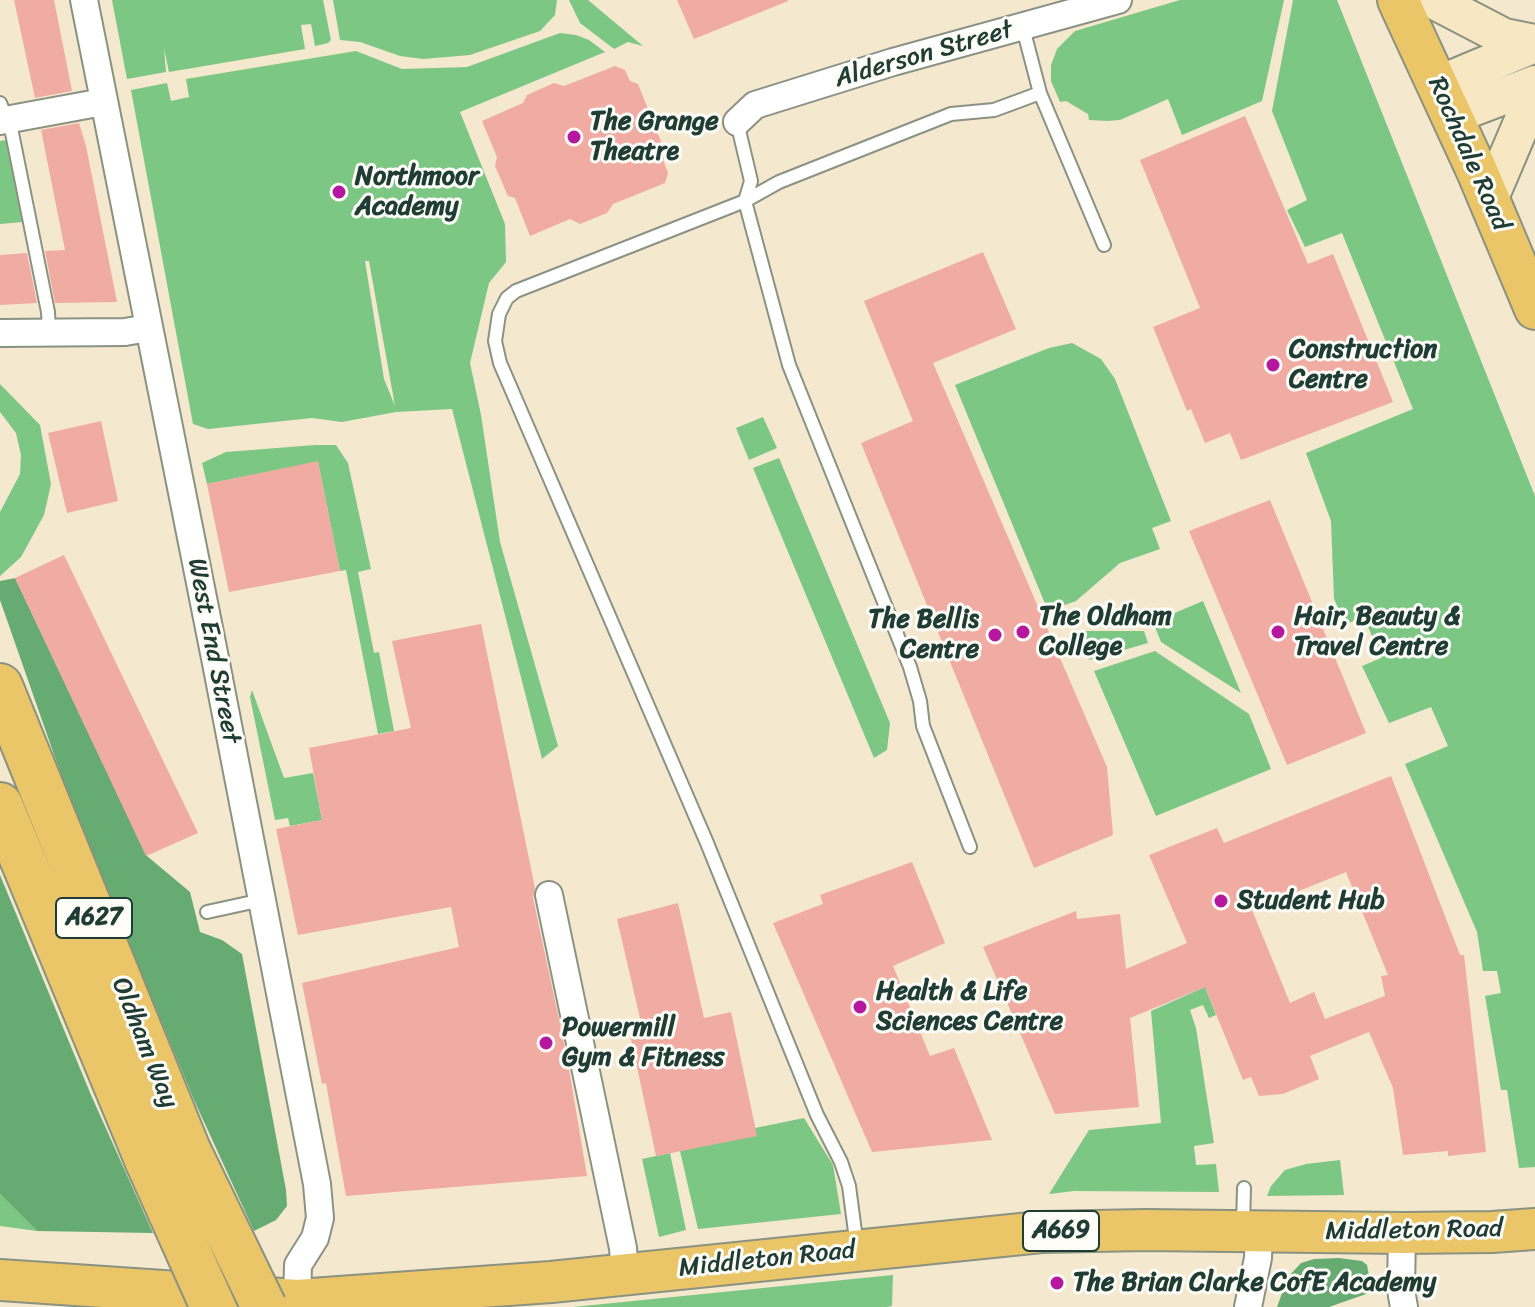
<!DOCTYPE html>
<html>
<head>
<meta charset="utf-8">
<style>
  body { margin:0 }
  canvas { display:block; background:#f4e8cf }
</style>
</head>
<body>
<canvas width="1535" height="1307"></canvas>
<script>
const ctx = document.querySelector('canvas').getContext('2d');
ctx.lineJoin = 'round';
function fill(path, color) { ctx.fillStyle = color; ctx.fill(path, 'evenodd'); }
const shape = rows => new Path2D(rows.map(r => 'M' + r).join(''));
function trace(path, color, width, dash) { ctx.strokeStyle = color; ctx.lineWidth = width; ctx.lineCap = dash ? 'butt' : 'round'; ctx.setLineDash(dash || []); ctx.stroke(path); }
function label(font, color, halo, rows, align = 'center') {
  ctx.font = font + ' Sriracha,sans-serif'; ctx.lineWidth = 6; ctx.setLineDash([]); ctx.textBaseline = 'middle'; ctx.strokeStyle = halo; ctx.fillStyle = color; for (const [text, x, y, turn = 0] of rows) {
    ctx.save(); ctx.translate(x, y); ctx.rotate((+turn || 0) * Math.PI / 180); ctx.textAlign = isNaN(turn) ? turn : align; if (halo) ctx.strokeText(text, 0, 0); ctx.fillText(text, 0, 0); ctx.restore();
  }
}
fill(shape([
  [112,0,323,0,331,40,328,43,315,46,311,24,301,25,305,49,169,72,164,48,166,72,127,79],
  [333,0,557,0,555,15,540,31,470,55,423,59,400,56,360,42,340,40],
  [569,0,588,0,643,46,628,42,614,49,580,23],
  [1180,0,1284,0,1262,101,1182,135,1168,99,1120,120,1107,121,1089,120,1088,114,1066,101,1060,102,1051,81,1051,65,1057,49,1075,31],
  [1293,0,1337,0,1535,496,1535,1167,1519,1168,1507,1090,1501,1090,1485,996,1501,993,1497,971,1483,971,1477,932,1405,764,1448,746,1431,707,1389,723,1362,666,1381,658,1364,617,1346,624,1334,599,1331,521,1306,453,1413,409,1342,233,1305,247,1287,210,1307,200,1272,111],
  [560,33,576,35,589,40,605,52,460,112,505,224,506,262,489,283,470,363,481,415,500,542,558,746,542,759,452,409,396,412,342,422,312,418,208,429,193,424,131,90,167,83,171,101,189,97,186,79,356,51,402,69,467,67],
  [365,261,369,261,395,406,384,379],
  [6,140,23,222,0,224,0,141],
  [1072,343,1101,359,1115,379,1171,521,1152,528,1160,549,1120,563,1076,601,1048,611,955,385,1049,348],
  [0,384,40,425,51,484,44,515,21,557,0,576,0,512,20,474,21,455,16,433,0,412],
  [763,417,777,448,749,460,736,428],
  [315,445,336,445,348,463,371,569,358,572,374,653,379,652,394,731,378,734,346,570,340,571,318,462,207,484,202,463,226,452],
  [779,458,890,723,887,750,874,758,753,468],
  [1203,601,1241,693,1161,642,1153,622],
  [1084,631,1144,631,1148,643,1089,660,1080,638],
  [1155,651,1249,714,1271,769,1156,816,1094,671],
  [252,690,284,778,313,773,322,820,290,826,288,818,275,820,250,697],
  [1205,987,1216,1015,1209,1018,1203,1005,1190,1010,1196,1028,1214,1143,1194,1146,1196,1165,1216,1164,1219,1192,1074,1191,1049,1194,1089,1130,1161,1123,1151,1011],
  [804,1118,833,1165,841,1214,698,1229,680,1151,755,1128],
  [670,1153,686,1230,659,1237,642,1159],
  [1340,1160,1344,1195,1267,1196,1271,1186,1285,1170,1306,1164],
  [0,1194,37,1231,0,1226],
  [893,1275,892,1306,887,1307,573,1307]
]), '#7dc784');
fill(shape([
  [15,578,147,856,190,892,200,932,222,940,242,954,286,1190,287,1206,276,1220,254,1231,194,1100,72,806,0,600,0,581],
  [0,875,91,1095,153,1233,37,1231,0,1194],
  [1339,1258,1362,1261,1367,1265,1372,1292,1329,1307,1277,1307,1288,1277,1301,1263,1314,1259]
]), '#66ac72');
fill(shape([
  [14,0,54,0,72,91,35,98],
  [677,0,788,0,788,1,694,39],
  [615,66,625,70,630,81,638,84,666,154,663,160,668,173,665,183,613,204,607,213,580,224,570,219,530,236,515,198,508,196,495,166,497,157,482,121,523,103,527,95,554,83,564,86],
  [1245,116,1308,264,1333,254,1393,402,1241,460,1230,433,1205,443,1191,409,1187,411,1153,327,1200,308,1140,160],
  [79,123,86,146,117,302,55,303,45,251,65,250,41,130],
  [983,252,1016,329,933,363,1107,767,1113,835,1034,868,861,443,913,421,864,301],
  [27,253,37,303,0,305,0,255],
  [101,421,118,501,67,513,48,433],
  [318,461,340,571,229,592,207,484],
  [1270,500,1366,733,1287,765,1189,531],
  [64,555,198,833,146,856,15,578],
  [481,624,535,888,533,898,567,1057,587,1176,346,1196,326,1083,322,1084,302,983,459,947,451,907,298,935,276,829,322,820,309,748,411,728,392,641],
  [1391,776,1460,955,1464,955,1486,1152,1448,1156,1448,1151,1403,1155,1393,1088,1369,1032,1310,1056,1319,1079,1283,1094,1259,1096,1251,1077,1243,1080,1205,987,1130,1018,1139,1107,1055,1114,983,947,1076,911,1077,919,1120,914,1126,969,1187,943,1149,855,1217,828,1224,843],
  [1346,872,1388,975,1381,976,1385,996,1325,1019,1314,992,1290,1003,1252,910],
  [912,862,945,943,893,966,930,1056,954,1048,992,1140,872,1152,773,923,823,904,820,895],
  [678,903,704,1018,731,1012,757,1136,656,1156,630,1034,643,1031,617,919]
]), '#f0aba2');
const lane = shape([
  [1023,28,1040,93,1104,245],
  [0,103,12,133,48,312,49,332],
  [737,122,751,181,745,201,789,365,910,667,920,701,923,726,970,847],
  [207,912,262,900],
  [1243,1225,1244,1188],
  [857,1247,849,1186,841,1162,817,1115,707,843,500,363,495,341,499,314,507,298,516,291,745,201,779,182,951,114,994,110,1040,93]
]);
const street = shape([
  [84,0,215,658,317,1184,320,1218,315,1238,298,1265,297,1300],
  [0,121,103,102],
  [737,122,755,105,893,62,1118,0],
  [0,333,125,332,148,328],
  [549,895,623,1248,625,1274],
  [1402,1233,1401,1290,1404,1307],
  [1248,1307,1258,1258,1259,1232]
]);
const secondary = shape([
  [1433,0,1504,37,1535,43],
  [1437,85,1535,44],
  [1451,116,1535,84],
  [1489,200,1523,120,1535,104]
]);
const primary = shape([
  [1398,0,1477,171,1535,309],
  [0,1280,297,1300,551,1282,1041,1232,1145,1230,1402,1233,1492,1232,1535,1229]
]);
const highway = shape([
  [0,686,188,1150],
  [0,805,148,1162]
]);
trace(lane, '#8a9282', 16);
trace(street, '#8a9282', 30);
trace(secondary, '#8a9282', 40);
trace(primary, '#8a9282', 44);
trace(highway, '#8a9282', 48);
trace(lane, '#fff', 12);
trace(street, '#fff', 26);
trace(secondary, '#f7e8c3', 36);
trace(primary, '#eac669', 40);
trace(highway, '#eac669', 44);
const highwayBridge = shape([
  [188,1150,264,1307],
  [148,1162,213,1307]
]);
trace(highwayBridge, '#8a9282', 48, []);
trace(highwayBridge, '#eac669', 44);
for (const [x, y, r, color] of [
  [574,137,8,"#b5179e"],
  [339,192,8,"#b5179e"],
  [1273,365,8,"#b5179e"],
  [1023,632,8,"#b5179e"],
  [1278,632,8,"#b5179e"],
  [995,635,8,"#b5179e"],
  [1221,901,8,"#b5179e"],
  [860,1007,8,"#b5179e"],
  [546,1043,8,"#b5179e"],
  [1057,1283,8,"#b5179e"]
]) { const dot = new Path2D(); dot.arc(x, y, r, 0, 2 * Math.PI); ctx.fillStyle = color; ctx.fill(dot); trace(dot, '#fdfcf7', 3); }
for (const [x, y, w] of [
  [94,918,76],
  [1061,1231,76]
]) { const box = new Path2D(); box.roundRect(x - w / 2, y - 20, w, 40, 6); ctx.fillStyle = '#fdfcf7'; ctx.fill(box); trace(box, '#1f3d34', 2); }
label('bold 24px', '#1f3d34', null, [
  ["A627",94,918],
  ["A669",1061,1231]
]);
label('26px', '#1f3d34', '#fdfcf7', [
  ["Alderson Street",924,55,-16],
  ["Rochdale Road",1468,154,66],
  ["West End Street",213,651,79],
  ["Oldham Way",144,1043,68],
  ["Middleton Road",1414,1231,-1],
  ["Middleton Road",767,1260,-6]
]);
label('bold 26px', '#1f3d34', '#fdfcf7', [
  ["The Grange",590,122],
  ["Theatre",590,152],
  ["Northmoor",355,177],
  ["Academy",355,207],
  ["Construction",1289,350],
  ["Centre",1289,380],
  ["The Oldham",1039,617],
  ["College",1039,647],
  ["Hair, Beauty &",1294,617],
  ["Travel Centre",1294,647],
  ["The Bellis",979,620,"right"],
  ["Centre",979,650,"right"],
  ["Student Hub",1237,901],
  ["Health & Life",876,992],
  ["Sciences Centre",876,1022],
  ["Powermill",562,1028],
  ["Gym & Fitness",562,1058],
  ["The Brian Clarke CofE Academy",1073,1283]
], 'left');
</script>
</body>
</html>
